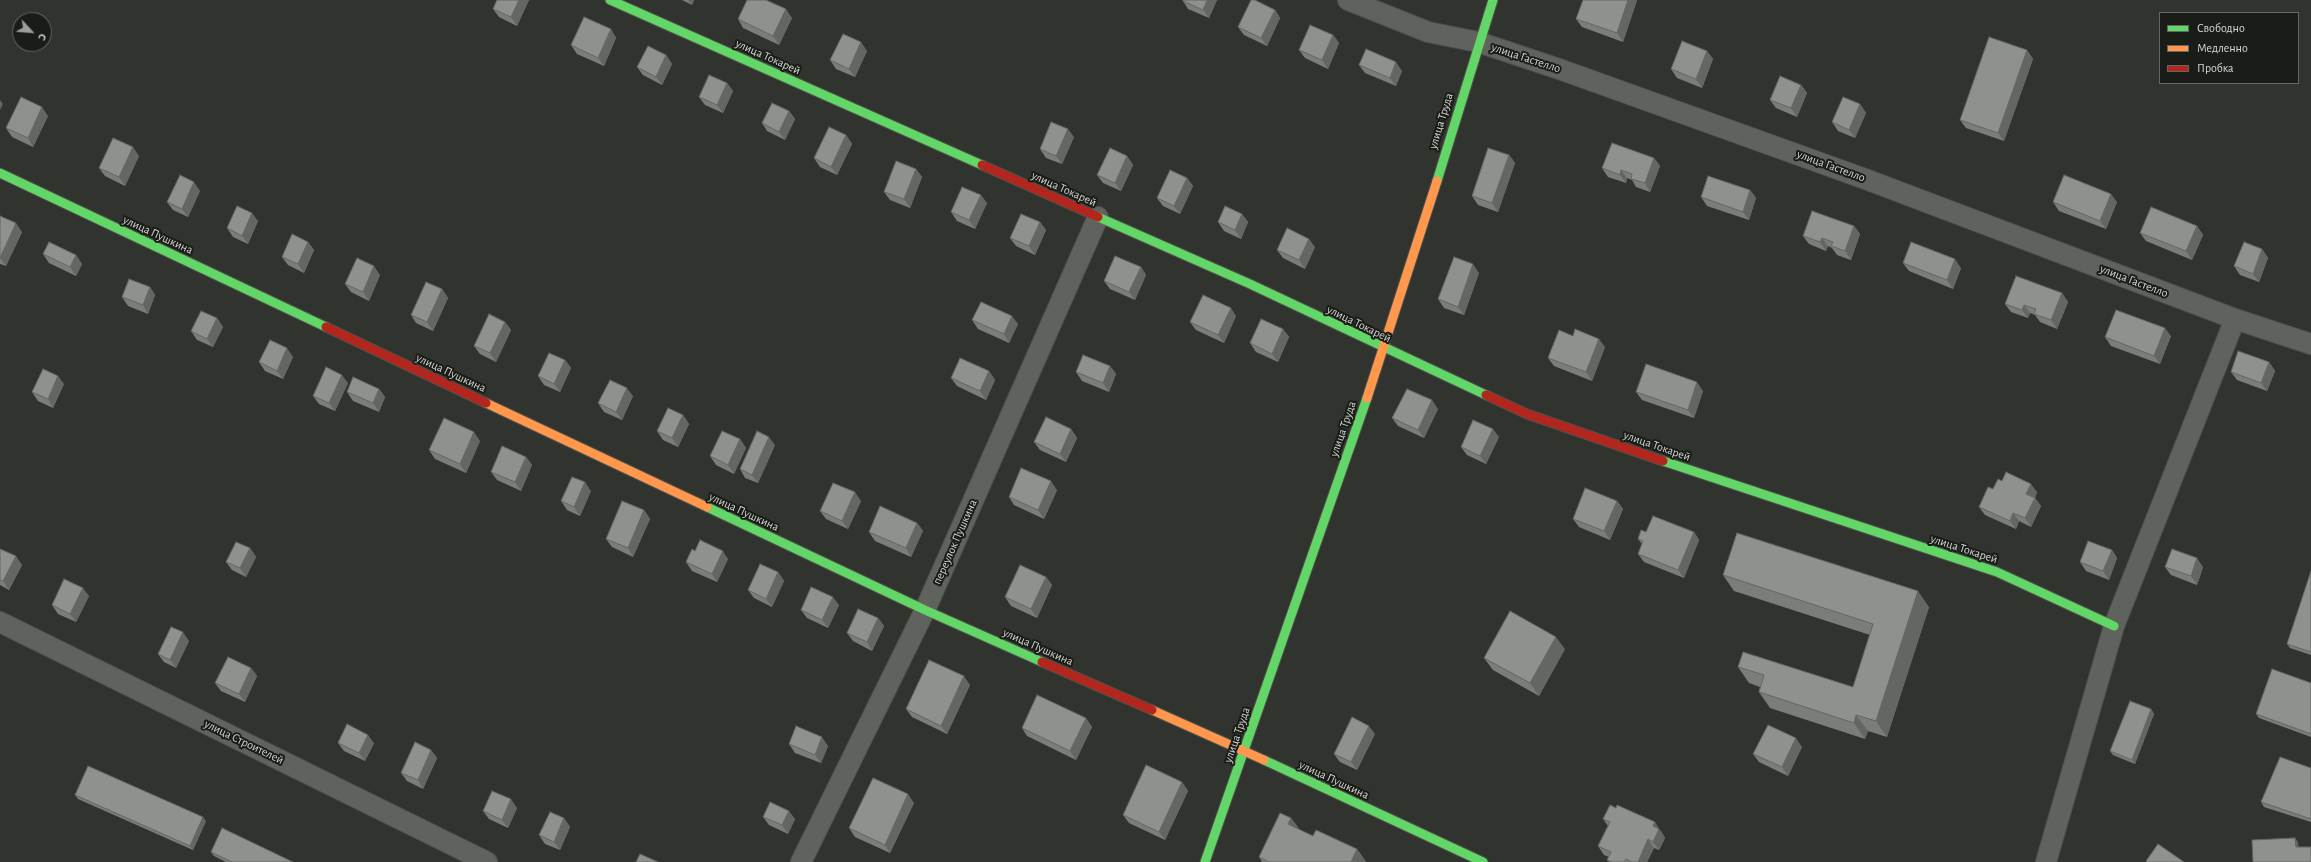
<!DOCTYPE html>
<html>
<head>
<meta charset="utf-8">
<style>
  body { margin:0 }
  #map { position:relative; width:2311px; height:862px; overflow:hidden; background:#31332e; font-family:"Alegreya Sans",sans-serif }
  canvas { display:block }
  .legend { position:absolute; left:2159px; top:12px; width:140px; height:72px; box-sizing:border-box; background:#1a1c17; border:1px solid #656762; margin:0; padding:5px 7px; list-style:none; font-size:12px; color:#d5d8d2 }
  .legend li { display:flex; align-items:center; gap:8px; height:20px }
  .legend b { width:20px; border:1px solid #656762 }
  .north { position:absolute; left:12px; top:12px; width:40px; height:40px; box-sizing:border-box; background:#1a1c17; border:1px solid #656762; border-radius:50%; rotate:116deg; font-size:11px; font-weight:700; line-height:16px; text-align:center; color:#d5d8d2 }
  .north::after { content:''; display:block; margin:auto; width:14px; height:18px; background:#9c9e99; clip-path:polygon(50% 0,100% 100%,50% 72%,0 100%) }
</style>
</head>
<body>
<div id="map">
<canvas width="2311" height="862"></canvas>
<ul class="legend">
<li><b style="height:5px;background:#63d668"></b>Свободно</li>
<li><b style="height:5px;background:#ff974d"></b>Медленно</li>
<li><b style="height:5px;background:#b3261e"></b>Пробка</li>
</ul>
<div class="north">С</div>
</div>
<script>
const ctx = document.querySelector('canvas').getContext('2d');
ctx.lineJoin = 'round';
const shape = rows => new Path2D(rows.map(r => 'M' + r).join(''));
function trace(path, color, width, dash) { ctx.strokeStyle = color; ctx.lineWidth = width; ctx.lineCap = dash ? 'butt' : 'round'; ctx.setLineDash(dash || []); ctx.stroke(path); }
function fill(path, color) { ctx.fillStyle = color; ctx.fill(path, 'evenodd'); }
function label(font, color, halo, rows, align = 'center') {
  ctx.font = font + ' "Alegreya Sans",sans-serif'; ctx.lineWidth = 4; ctx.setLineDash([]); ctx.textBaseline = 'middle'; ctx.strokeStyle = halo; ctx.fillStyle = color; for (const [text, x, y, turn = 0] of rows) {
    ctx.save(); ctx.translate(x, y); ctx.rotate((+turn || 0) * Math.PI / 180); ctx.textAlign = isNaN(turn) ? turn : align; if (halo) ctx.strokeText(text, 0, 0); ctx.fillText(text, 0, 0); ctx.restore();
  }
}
const street = shape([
  [1348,0,1428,32,1478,42,1562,70,1868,180,2235,319,2311,344],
  [0,622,487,862],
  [801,862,925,610,1098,217],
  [2046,862,2114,626,2235,319]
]);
const fast = shape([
  [610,0,982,165],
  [0,173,326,327],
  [1437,181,1493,0],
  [1098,217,1250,284,1486,395],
  [1663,461,1997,572,2114,626],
  [707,507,925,610,1042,662],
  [1264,760,1483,862],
  [1205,862,1367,398]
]);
const slow = shape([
  [1367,398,1437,181],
  [486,403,707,507],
  [1152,710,1264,760]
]);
const jam = shape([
  [982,165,1098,217],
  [326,327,486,403],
  [1486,395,1527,414,1663,461],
  [1042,662,1152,710]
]);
trace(street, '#4e504b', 22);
trace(fast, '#4e504b', 11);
trace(slow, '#4e504b', 11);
trace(jam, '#4e504b', 11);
trace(street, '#60625e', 20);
trace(fast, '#63d668', 9);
trace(slow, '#ff974d', 9);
trace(jam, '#b3261e', 9);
fill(shape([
  [497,0,529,0,517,26,499,17,493,9],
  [682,0,694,0,692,5],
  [1183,0,1217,0,1209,18,1188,9,1183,1],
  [1583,0,1637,0,1623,42,1582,27,1576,19],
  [1275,10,1280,18,1267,46,1244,35,1238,27],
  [792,18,779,45,743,28,738,19],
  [611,29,616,38,604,66,577,54,571,45],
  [1333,35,1339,43,1328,69,1305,58,1299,50],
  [2027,50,2033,59,2004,141,1966,128,1960,120],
  [867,51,855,77,836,69,830,60],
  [1707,51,1713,59,1702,88,1677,78,1671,69],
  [666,55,672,64,662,85,643,75,637,67],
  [1359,65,1402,71,1396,86,1365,73],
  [727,83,733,91,723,113,705,105,699,97],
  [1801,85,1807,93,1797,117,1776,108,1770,100],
  [1860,104,1866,113,1855,138,1838,131,1832,122],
  [789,111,795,119,785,140,767,131,762,123],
  [48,116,33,147,12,137,6,128],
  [846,135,852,144,837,175,820,167,814,158],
  [1074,137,1062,164,1046,158,1040,149],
  [1509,155,1515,163,1498,212,1478,205,1472,196],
  [139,156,125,186,105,176,99,168],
  [1127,156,1133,165,1121,191,1103,183,1097,175],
  [1654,158,1660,166,1650,192,1636,187,1632,180,1627,178,1626,183,1608,177,1602,168],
  [916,169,922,177,910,208,890,200,884,192],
  [1187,178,1193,186,1180,214,1163,206,1157,198],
  [1750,190,1756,198,1749,220,1707,206,1701,197],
  [200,191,188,217,173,210,167,202],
  [2053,202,2117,202,2106,229,2059,211],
  [987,203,975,229,957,221,951,212],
  [1242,214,1248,222,1241,239,1224,231,1218,222],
  [0,216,22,232,6,266,0,264],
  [258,221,248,244,233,237,227,228],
  [1040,222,1046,230,1035,255,1016,246,1010,238],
  [1854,226,1860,234,1851,260,1837,255,1832,248,1828,246,1826,251,1809,244,1803,236],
  [2197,226,2203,235,2192,260,2146,241,2140,233],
  [308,242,314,250,304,273,288,265,282,257],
  [1315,247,1305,269,1283,258,1277,250],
  [2262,249,2268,258,2259,282,2240,275,2234,266],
  [43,254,76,255,82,264,76,276,49,263],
  [1903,263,1961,268,1953,289,1909,271],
  [1141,267,1146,275,1135,300,1110,289,1104,281],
  [1479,273,1464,315,1444,308,1438,299],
  [380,275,369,301,351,292,345,284],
  [150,287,155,295,148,314,128,306,122,297],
  [442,289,448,298,433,331,416,323,411,315],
  [2062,293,2068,302,2057,329,2040,322,2035,315,2030,313,2028,318,2011,312,2005,304],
  [1236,316,1224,343,1196,330,1190,322],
  [217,318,223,327,213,347,197,340,191,331],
  [972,320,1018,324,1009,343,978,329],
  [505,322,511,330,496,362,480,354,474,346],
  [1283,329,1289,337,1278,362,1256,352,1250,343],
  [1573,336,1605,347,1592,381,1554,366,1548,358],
  [2171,336,2160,364,2111,346,2105,337],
  [293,357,283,379,265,371,259,362],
  [565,360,571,368,560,392,544,385,538,376],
  [2269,362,2275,371,2267,391,2237,380,2231,372],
  [1110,366,1116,374,1109,392,1082,381,1076,372],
  [989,371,995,380,986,400,957,386,951,378],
  [348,383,335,411,319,404,313,396],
  [64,384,53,408,38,401,32,392],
  [379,389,385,397,379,412,353,401,347,392],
  [1703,391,1694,418,1642,400,1636,392],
  [633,396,622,420,604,412,598,403],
  [1438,409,1424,438,1398,426,1392,418],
  [683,415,689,424,678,447,663,440,657,431],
  [1071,429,1077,438,1066,462,1040,450,1034,442],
  [1499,437,1486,464,1467,455,1461,447],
  [740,439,746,448,734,474,716,465,710,456],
  [480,441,466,473,435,459,429,450],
  [775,445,758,483,745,478,740,469],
  [526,457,532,465,521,491,497,480,491,472],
  [2002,481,2037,492,2035,498,2041,506,2031,527,2019,521,2016,529,1985,515,1979,507,1993,489],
  [1057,490,1044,519,1014,505,1009,497],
  [591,491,580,516,567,510,561,501],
  [861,501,848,529,826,519,820,511],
  [1617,501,1623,509,1610,540,1579,527,1573,519],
  [644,510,650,519,633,557,612,547,606,539],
  [917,523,923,531,911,557,875,541,869,532],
  [1646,532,1694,532,1699,540,1684,578,1644,562,1638,554,1642,544,1638,539],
  [250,548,256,557,246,577,232,570,226,562],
  [0,549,22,565,9,590,0,585],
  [2112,550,2117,558,2109,580,2086,571,2080,562],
  [695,551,728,559,717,582,692,571,686,562],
  [2165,567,2203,567,2197,585,2171,575],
  [2311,571,2311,655,2290,648,2287,644],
  [778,572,784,581,772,607,754,598,748,590],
  [1723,575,1929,607,1887,737,1868,731,1865,739,1770,708,1759,692,1760,687,1749,683,1738,667,1853,687,1870,635,1734,591],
  [1046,577,1052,585,1037,618,1011,606,1005,597],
  [89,596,76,622,58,614,52,605],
  [839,605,828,628,807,618,801,610],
  [878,618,884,626,872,651,853,641,847,633],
  [189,641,176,668,164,662,158,654],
  [1565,649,1539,696,1493,670,1484,658],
  [251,668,257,676,245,702,221,691,215,683],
  [2311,683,2311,737,2259,718,2256,714],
  [970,685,947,734,912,717,906,709],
  [2151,709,2154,714,2135,764,2113,755,2110,751],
  [1086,718,1092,727,1076,760,1027,736,1022,728],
  [1375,734,1357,770,1340,762,1334,754],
  [338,743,374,743,365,761,344,751],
  [789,744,828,746,821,763,795,753],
  [1802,747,1788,776,1759,762,1753,754],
  [431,750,437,758,423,789,407,781,401,773],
  [2311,768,2311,822,2264,807,2261,802],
  [1182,782,1188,791,1165,840,1129,823,1123,815],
  [75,795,206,821,193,850,78,799],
  [914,803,890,853,855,837,849,828],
  [517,808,508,828,489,819,483,811],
  [763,817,795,819,788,834,769,825],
  [564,818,570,827,560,850,545,844,539,835],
  [1291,818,1300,830,1313,836,1357,849,1366,862,1262,862,1259,857],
  [1603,819,1661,831,1665,838,1659,850,1654,848,1647,862,1609,862,1607,860,1609,857,1604,855,1598,846,1608,826],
  [211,852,293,862,226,862,214,856]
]), '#7b7d79');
fill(shape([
  [519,0,529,0,517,26,511,17],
  [688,0,694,0,692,5],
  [1207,0,1217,0,1209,18,1203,10],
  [1628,0,1637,0,1623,42,1617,33],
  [786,9,792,18,779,45,773,36],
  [1275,10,1280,18,1267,46,1261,38],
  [611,29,616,38,604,66,598,58],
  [1333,35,1339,43,1328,69,1322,60],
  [861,42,867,51,855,77,849,69],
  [2027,50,2033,59,2004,141,1998,133],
  [1707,51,1713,59,1702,88,1696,79],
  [666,55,672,64,662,85,656,77],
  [1396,62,1402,71,1396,86,1390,78],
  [727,83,733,91,723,113,717,105],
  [1801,85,1807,93,1797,117,1791,108],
  [0,100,3,104,0,110],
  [1860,104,1866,113,1855,138,1849,130],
  [42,107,48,116,33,147,28,138],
  [789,111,795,119,785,140,779,132],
  [1068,129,1074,137,1062,164,1056,156],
  [846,135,852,144,837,175,831,167],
  [133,147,139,156,125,186,119,177],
  [1509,155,1515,163,1498,212,1492,203],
  [1127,156,1133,165,1121,191,1115,183],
  [1654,158,1660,166,1650,192,1645,183],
  [916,169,922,177,910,208,904,199],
  [1621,170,1627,178,1626,183,1620,175],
  [1187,178,1193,186,1180,214,1174,206],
  [194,182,200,191,188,217,182,209],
  [1750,190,1756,198,1749,220,1743,212],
  [2111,194,2117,202,2106,229,2100,221],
  [981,195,987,203,975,229,969,220],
  [252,213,258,221,248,244,242,236],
  [1242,214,1248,222,1241,239,1235,230],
  [1040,222,1046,230,1035,255,1029,246],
  [16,223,22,232,6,266,0,258],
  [1854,226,1860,234,1851,260,1845,251],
  [2197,226,2203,235,2192,260,2186,251],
  [1822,238,1828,246,1826,251,1820,242],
  [1309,239,1315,247,1305,269,1299,260],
  [308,242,314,250,304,273,298,264],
  [2262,249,2268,258,2259,282,2253,274],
  [76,255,82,264,76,276,70,267],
  [1955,259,1961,268,1953,289,1947,280],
  [1473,264,1479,273,1464,315,1458,307],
  [374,266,380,275,369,301,363,292],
  [1141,267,1146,275,1135,300,1129,292],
  [150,287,155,295,148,314,143,305],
  [442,289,448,298,433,331,427,322],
  [2062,293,2068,302,2057,329,2051,320],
  [2024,305,2030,313,2028,318,2022,310],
  [1231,308,1236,316,1224,343,1218,335],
  [1012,316,1018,324,1009,343,1004,334],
  [217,318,223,327,213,347,207,339],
  [505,322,511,330,496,362,490,353],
  [2165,328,2171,336,2160,364,2154,356],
  [1283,329,1289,337,1278,362,1272,354],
  [1599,339,1605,347,1592,381,1586,372],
  [287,348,293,357,283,379,277,371],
  [565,360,571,368,560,392,554,384],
  [2269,362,2275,371,2267,391,2261,383],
  [1110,366,1116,374,1109,392,1103,383],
  [989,371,995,380,986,400,980,391],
  [342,375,348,383,335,411,329,403],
  [58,376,64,384,53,408,48,399],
  [1697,382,1703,391,1694,418,1688,410],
  [627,388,633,396,622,420,616,412],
  [379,389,385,397,379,412,373,403],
  [1432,400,1438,409,1424,438,1418,430],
  [683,415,689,424,678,447,672,438],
  [1071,429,1077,438,1066,462,1060,454],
  [1493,429,1499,437,1486,464,1480,456],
  [474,432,480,441,466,473,460,464],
  [769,437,775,445,758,483,752,475],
  [740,439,746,448,734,474,728,465],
  [526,457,532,465,521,491,515,482],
  [1051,481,1057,490,1044,519,1038,510],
  [585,482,591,491,580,516,574,507],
  [2031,484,2037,492,2035,498,2041,506,2031,527,2025,518,2026,494],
  [855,492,861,501,848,529,842,521],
  [1617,501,1623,509,1610,540,1604,531],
  [644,510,650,519,633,557,628,548],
  [2013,513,2019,521,2016,529,2010,521],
  [917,523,923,531,911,557,906,548],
  [1694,532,1699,540,1684,578,1678,570],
  [250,548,256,557,246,577,240,568],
  [2112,550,2117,558,2109,580,2103,571],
  [723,551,728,559,717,582,712,574],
  [16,556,22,565,9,590,3,581],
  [2197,558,2203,567,2197,585,2191,576],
  [778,572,784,581,772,607,766,599],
  [1046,577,1052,585,1037,618,1031,609],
  [83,588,89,596,76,622,70,614],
  [1918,591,1929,607,1887,737,1876,721],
  [833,597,839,605,828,628,822,620],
  [878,618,884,626,872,651,867,642],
  [183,632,189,641,176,668,170,660],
  [1556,637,1565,649,1539,696,1530,683],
  [251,668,257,676,245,702,239,694],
  [964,676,970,685,947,734,941,726],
  [2151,709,2154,714,2135,764,2132,760],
  [1856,715,1868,731,1865,739,1854,723],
  [1086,718,1092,727,1076,760,1070,751],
  [1369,726,1375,734,1357,770,1351,762],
  [368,735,374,743,365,761,359,753],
  [822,737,828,746,821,763,815,755],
  [1796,738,1802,747,1788,776,1782,767],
  [431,750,437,758,423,789,418,780],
  [1182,782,1188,791,1165,840,1159,832],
  [908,794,914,803,890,853,885,845],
  [511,799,517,808,508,828,502,820],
  [789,811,795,819,788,834,782,825],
  [203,817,206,821,193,850,190,846],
  [564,818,570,827,560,850,554,842],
  [1291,818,1300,830,1288,824],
  [1655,822,1665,838,1659,850,1653,842,1653,826],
  [2295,838,2298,842,2299,852,2296,847],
  [1648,839,1654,848,1647,862,1638,862],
  [1357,849,1366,862,1351,862]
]), '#646663');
const building = shape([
  [497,0,519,0,511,17,493,9,497,0],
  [747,0,766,0,786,9,773,36,738,19,747,0],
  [1183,0,1207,0,1203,10,1183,1,1183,0],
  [1251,0,1255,0,1275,10,1261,38,1238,27,1251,0],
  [1583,0,1628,0,1617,33,1576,19,1583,0],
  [584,17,611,29,598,58,571,45,584,17],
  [1310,25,1333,35,1322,60,1299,50,1310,25],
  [843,34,861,42,849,69,830,60,843,34],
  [1989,37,2027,50,1998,133,1960,120,1989,37],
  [1682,41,1707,51,1696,79,1671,69,1682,41],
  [648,46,666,55,656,77,637,67,648,46],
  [1366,49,1396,62,1390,78,1359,65,1366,49],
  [709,75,727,83,717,105,699,97,709,75],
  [1780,76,1801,85,1791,108,1770,100,1780,76],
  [21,97,42,107,28,138,6,128,21,97],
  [1843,97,1860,104,1849,130,1832,122,1843,97],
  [772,103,789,111,779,132,762,123,772,103],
  [1051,122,1068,129,1056,156,1040,149,1051,122],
  [829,127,846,135,831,167,814,158,829,127],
  [113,138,133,147,119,177,99,168,113,138],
  [1612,143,1654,158,1645,183,1631,179,1632,174,1621,170,1620,175,1602,168,1612,143],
  [1110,148,1127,156,1115,183,1097,175,1110,148],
  [1488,148,1509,155,1492,203,1472,196,1488,148],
  [896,161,916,169,904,199,884,192,896,161],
  [1170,170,1187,178,1174,206,1157,198,1170,170],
  [180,175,194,182,182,209,167,202,180,175],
  [2064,175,2111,194,2100,221,2053,202,2064,175],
  [1708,176,1750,190,1743,212,1701,197,1708,176],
  [962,187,981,195,969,220,951,212,962,187],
  [237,206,252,213,242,236,227,228,237,206],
  [1225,206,1242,214,1235,230,1218,222,1225,206],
  [2151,207,2197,226,2186,251,2140,233,2151,207],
  [1812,211,1854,226,1845,251,1831,246,1833,242,1822,238,1820,242,1803,236,1812,211],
  [1021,214,1040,222,1029,246,1010,238,1021,214],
  [0,216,16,223,0,258,0,216],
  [1287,228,1309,239,1299,260,1277,250,1287,228],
  [292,234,308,242,298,264,282,257,292,234],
  [49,242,76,255,70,267,43,254,49,242],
  [1911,242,1955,259,1947,280,1903,263,1911,242],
  [2244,242,2262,249,2253,274,2234,266,2244,242],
  [1115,256,1141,267,1129,292,1104,281,1115,256],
  [1454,257,1473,264,1458,307,1438,299,1454,257],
  [357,258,374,266,363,292,345,284,357,258],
  [2016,276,2062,293,2051,320,2034,314,2036,309,2024,305,2022,310,2005,304,2016,276],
  [129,279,150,287,143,305,122,297,129,279],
  [426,282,442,289,427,322,411,315,426,282],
  [1203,295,1231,308,1218,335,1190,322,1203,295],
  [981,302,1012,316,1004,334,972,320,981,302],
  [2116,310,2165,328,2154,356,2105,337,2116,310],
  [201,311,217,318,207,339,191,331,201,311],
  [489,314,505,322,490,353,474,346,489,314],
  [1261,319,1283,329,1272,354,1250,343,1261,319],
  [1575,329,1599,339,1586,372,1548,358,1559,330,1573,336,1575,329],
  [270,340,287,348,277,371,259,362,270,340],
  [2238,351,2269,362,2261,383,2231,372,2238,351],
  [549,353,565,360,554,384,538,376,549,353],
  [1083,355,1110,366,1103,383,1076,372,1083,355],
  [960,358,989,371,980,391,951,378,960,358],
  [1646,364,1697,382,1688,410,1636,392,1646,364],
  [326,367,342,375,329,403,313,396,326,367],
  [43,369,58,376,48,399,32,392,43,369],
  [353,377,379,389,373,403,347,392,353,377],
  [610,380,627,388,616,412,598,403,610,380],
  [1407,389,1432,400,1418,430,1392,418,1407,389],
  [668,408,683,415,672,438,657,431,668,408],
  [1046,417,1071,429,1060,454,1034,442,1046,417],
  [444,418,474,432,460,464,429,450,444,418],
  [1473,420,1493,429,1480,456,1461,447,1473,420],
  [722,431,740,439,728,465,710,456,722,431],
  [757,431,769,437,752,475,740,469,757,431],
  [502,446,526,457,515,482,491,472,502,446],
  [1021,468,1051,481,1038,510,1009,497,1021,468],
  [2006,472,2031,484,2026,494,2035,498,2025,518,2013,513,2010,521,1979,507,1988,487,1993,489,1998,479,2002,481,2006,472],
  [572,477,585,482,574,507,561,501,572,477],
  [833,483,855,492,842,521,820,511,833,483],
  [1585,488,1617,501,1604,531,1573,519,1585,488],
  [622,501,644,510,628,548,606,539,622,501],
  [880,506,917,523,906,548,869,532,880,506],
  [1653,516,1694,532,1678,570,1638,554,1643,541,1638,539,1641,530,1646,532,1653,516],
  [1737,533,1918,591,1876,721,1856,715,1854,723,1759,692,1764,675,1738,667,1743,652,1853,687,1873,624,1723,575,1737,533],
  [700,540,723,551,712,574,686,562,692,549,695,551,700,540],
  [2088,541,2112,550,2103,571,2080,562,2088,541],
  [236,542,250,548,240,568,226,562,236,542],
  [0,549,16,556,3,581,0,580,0,549],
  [2172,549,2197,558,2191,576,2165,567,2172,549],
  [760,564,778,572,766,599,748,590,760,564],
  [1020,565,1046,577,1031,609,1005,597,1020,565],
  [2311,571,2311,652,2287,644,2311,571],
  [64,579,83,588,70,614,52,605,64,579],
  [811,587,833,597,822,620,801,610,811,587],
  [858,609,878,618,867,642,847,633,858,609],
  [1510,611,1556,637,1530,683,1484,658,1510,611],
  [171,627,183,632,170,660,158,654,171,627],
  [228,657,251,668,239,694,215,683,228,657],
  [929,660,964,676,941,726,906,709,929,660],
  [2272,669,2311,683,2311,734,2256,714,2272,669],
  [1037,695,1086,718,1070,751,1022,728,1037,695],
  [2130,701,2151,709,2132,760,2110,751,2130,701],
  [1352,717,1369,726,1351,762,1334,754,1352,717],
  [347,724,368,735,359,753,338,743,347,724],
  [1768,725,1796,738,1782,767,1753,754,1768,725],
  [796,726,822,737,815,755,789,744,796,726],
  [415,742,431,750,418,780,401,773,415,742],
  [2280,757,2311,768,2311,819,2261,802,2280,757],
  [1146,765,1182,782,1159,832,1123,815,1146,765],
  [88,766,203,817,190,846,75,795,88,766],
  [873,778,908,794,885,845,849,828,873,778],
  [492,791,511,799,502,820,483,811,492,791],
  [770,802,789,811,782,825,763,817,770,802],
  [1610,805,1616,808,1617,805,1655,822,1653,826,1659,829,1653,842,1648,839,1638,862,1632,862,1626,859,1624,862,1612,862,1607,860,1611,852,1598,846,1610,822,1603,819,1610,805],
  [550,812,564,818,554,842,539,835,550,812],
  [1280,813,1291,818,1288,824,1313,836,1316,830,1357,849,1351,862,1269,862,1259,857,1280,813],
  [222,828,293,862,232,862,211,852,222,828],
  [2295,838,2296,847,2311,847,2311,862,2253,862,2252,840,2295,838],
  [2158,844,2184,862,2147,862,2146,861,2158,844],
  [640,854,658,862,636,862,640,854]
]);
fill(building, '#8f918d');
trace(building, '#646663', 1);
label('12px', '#d5d8d2', '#1a1c17', [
  ["улица Токарей",768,57,24],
  ["улица Гастелло",1526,58,18],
  ["улица Труда",1441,121,-73],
  ["улица Гастелло",1831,166,20],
  ["улица Токарей",1064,189,24],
  ["улица Пушкина",158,235,25],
  ["улица Гастелло",2134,281,21],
  ["улица Токарей",1359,324,26],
  ["улица Пушкина",451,373,25],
  ["улица Труда",1343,429,-71],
  ["улица Токарей",1657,446,19],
  ["улица Пушкина",744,512,25],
  ["переулок Пушкина",955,542,-66],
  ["улица Токарей",1964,549,18],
  ["улица Пушкина",1038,647,24],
  ["улица Труда",1237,735,-71],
  ["улица Строителей",244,742,26],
  ["улица Пушкина",1334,780,25]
]);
</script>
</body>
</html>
